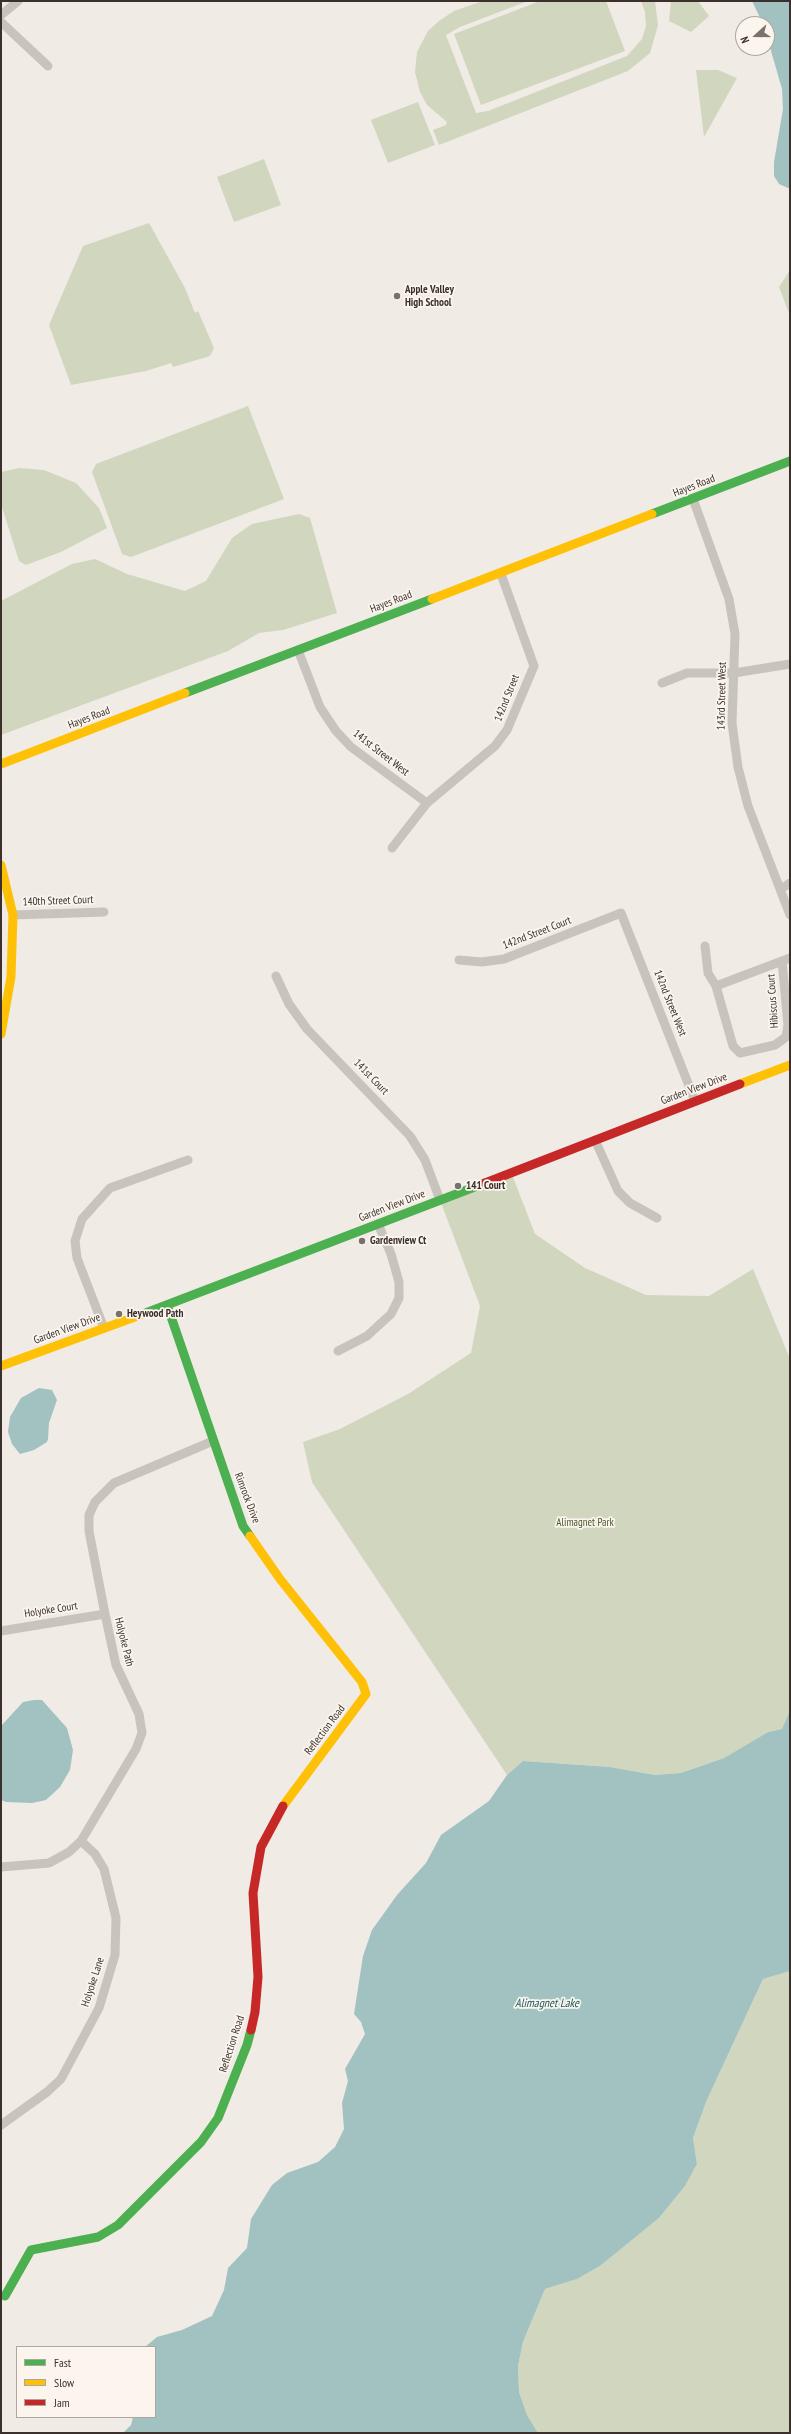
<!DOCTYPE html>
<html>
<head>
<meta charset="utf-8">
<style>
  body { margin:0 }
  #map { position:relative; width:791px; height:2434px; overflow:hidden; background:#f0ebe5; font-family:"PT Sans Narrow",sans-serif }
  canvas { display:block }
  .frame { position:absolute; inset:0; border:2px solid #3b302b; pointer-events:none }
  .legend { position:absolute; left:16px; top:2346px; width:140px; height:72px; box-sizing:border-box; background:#fbf5ee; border:1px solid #aea6a0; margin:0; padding:5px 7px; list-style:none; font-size:12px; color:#3b302b }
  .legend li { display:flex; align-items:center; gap:8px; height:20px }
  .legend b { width:20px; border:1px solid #aea6a0 }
  .north { position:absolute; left:735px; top:16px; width:40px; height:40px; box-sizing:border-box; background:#fbf5ee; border:1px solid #aea6a0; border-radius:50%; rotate:249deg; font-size:11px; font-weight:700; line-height:16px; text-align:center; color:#3b302b }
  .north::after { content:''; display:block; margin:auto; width:14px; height:18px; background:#7a716c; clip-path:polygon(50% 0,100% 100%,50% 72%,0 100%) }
</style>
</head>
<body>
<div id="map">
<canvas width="791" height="2434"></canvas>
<div class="frame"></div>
<ul class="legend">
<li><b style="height:5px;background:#4caf50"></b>Fast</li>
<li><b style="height:5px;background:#ffc107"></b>Slow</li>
<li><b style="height:5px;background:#c62828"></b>Jam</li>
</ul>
<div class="north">N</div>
</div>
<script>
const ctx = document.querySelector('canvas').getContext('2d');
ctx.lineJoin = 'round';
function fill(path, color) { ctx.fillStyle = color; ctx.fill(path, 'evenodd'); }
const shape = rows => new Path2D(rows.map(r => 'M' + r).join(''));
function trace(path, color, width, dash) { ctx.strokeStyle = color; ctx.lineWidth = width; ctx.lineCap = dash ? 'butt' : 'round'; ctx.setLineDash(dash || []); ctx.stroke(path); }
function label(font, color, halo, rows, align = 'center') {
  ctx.font = font + ' "PT Sans Narrow",sans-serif'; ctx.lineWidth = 3.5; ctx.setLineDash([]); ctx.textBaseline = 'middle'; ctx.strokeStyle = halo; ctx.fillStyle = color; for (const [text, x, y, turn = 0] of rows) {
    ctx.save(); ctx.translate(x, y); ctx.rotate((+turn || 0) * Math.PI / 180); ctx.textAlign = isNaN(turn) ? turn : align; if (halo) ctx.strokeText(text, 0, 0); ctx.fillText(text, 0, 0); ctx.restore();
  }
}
fill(shape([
  [483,1,528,1,460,27,446,35,476,113,488,111,627,56,642,39,646,26,645,12,641,1,655,1,658,25,650,53,628,71,439,145,433,130,446,125,447,122,427,105,420,92,415,72,417,52,428,31,439,21,454,11],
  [540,1,606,1,625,51,481,105,454,34],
  [671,1,698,1,709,16,691,32,669,21],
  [696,70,718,70,737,78,704,137],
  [418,102,435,145,388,163,371,120],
  [264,159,281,205,234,222,217,177],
  [149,223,185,288,195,313,198,311,214,348,210,356,173,367,171,363,146,371,71,385,49,325,83,246],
  [790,270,790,316,779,287],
  [248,406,284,499,131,557,122,554,92,472,96,464],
  [19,468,44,470,76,483,99,508,107,528,61,552,26,565,19,561,1,504,1,472],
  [299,514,310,518,337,613,283,630,259,633,228,651,1,735,1,601,72,564,95,559,127,574,185,591,206,581,232,538,252,524],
  [511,1172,535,1234,585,1268,646,1295,709,1296,753,1269,790,1359,790,1710,782,1729,768,1732,724,1758,681,1773,655,1775,610,1767,523,1761,507,1775,312,1482,303,1442,340,1429,408,1394,471,1353,480,1306,440,1200],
  [790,1971,790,2433,538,2433,527,2415,519,2392,518,2366,523,2342,545,2289,577,2279,600,2266,659,2218,685,2186,697,2164,693,2138,706,2102,763,1979]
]), '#d1d6bf');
fill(shape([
  [752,1,790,1,790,188,788,188,779,184,774,176,774,162,783,109,782,89,767,37,767,24,763,24],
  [39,1388,52,1390,57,1400,49,1423,48,1439,47,1442,34,1450,20,1454,12,1444,8,1432,10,1417,21,1398],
  [34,1700,42,1700,67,1728,73,1750,70,1770,60,1787,46,1800,32,1803,6,1802,1,1800,1,1726,23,1702],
  [790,1710,790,1971,763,1979,706,2102,693,2138,697,2164,685,2186,659,2218,600,2266,577,2279,545,2289,523,2342,518,2366,519,2392,527,2415,538,2433,123,2433,131,2425,133,2417,155,2417,155,2347,145,2347,157,2337,182,2330,212,2316,224,2290,228,2268,247,2248,251,2219,272,2185,287,2173,318,2162,335,2147,344,2129,342,2103,348,2081,345,2069,365,2034,361,2022,354,2014,363,1956,372,1930,397,1895,426,1863,441,1835,489,1801,507,1775,523,1761,610,1767,655,1775,681,1773,724,1758,768,1732,782,1729]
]), '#a1c2c1');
trace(shape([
  [1,15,18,1],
  [1,22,48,66],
  [693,499,729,599,735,634,732,723,738,767,748,806,790,915],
  [298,650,320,707,336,731,351,747,427,803],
  [662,683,687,673,734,673,790,664],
  [392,848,427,803,495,746,507,730,534,666,501,574],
  [781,889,790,883],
  [13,915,104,912],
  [705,946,708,973,716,986,733,1046,740,1053,775,1045,786,1037,788,1025,782,961],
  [459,960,482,962,504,959,621,913,695,1101],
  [276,976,289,1004,307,1029,410,1136,425,1160,440,1200],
  [716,986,790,958],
  [595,1140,618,1191,630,1203,657,1218],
  [104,1328,77,1258,75,1241,82,1219,110,1188,188,1160],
  [338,1351,367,1336,391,1314,399,1298,399,1282,391,1254,378,1224],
  [1,1631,105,1614],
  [1,1867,49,1863,69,1852,81,1841,136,1749,142,1733,139,1714,116,1665,105,1614,89,1531,89,1515,95,1502,114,1483,213,1441],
  [1,2125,47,2092,61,2079,99,2008,115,1955,116,1918,104,1869,95,1854,81,1841]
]), '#c9c3be', 9);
trace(shape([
  [652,514,790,461],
  [185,693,432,599],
  [167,1305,243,1526,250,1536],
  [143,1314,485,1183],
  [5,2296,31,2250,98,2237,118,2225,201,2142,218,2118,247,2045,251,2030]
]), '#4caf50', 9);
trace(shape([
  [432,599,652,514],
  [1,764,185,693],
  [1,865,13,915,11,977,1,1034],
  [740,1084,790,1065],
  [1,1366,143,1314],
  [250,1536,280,1579,362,1682,366,1694,283,1806]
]), '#ffc107', 9);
trace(shape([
  [485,1183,740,1084],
  [251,2030,255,2012,258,1977,253,1893,261,1847,283,1806]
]), '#c62828', 9);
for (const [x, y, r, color] of [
  [397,296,4,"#7a716c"],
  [458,1186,4,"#7a716c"],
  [362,1241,4,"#7a716c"],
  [119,1314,4,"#7a716c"]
]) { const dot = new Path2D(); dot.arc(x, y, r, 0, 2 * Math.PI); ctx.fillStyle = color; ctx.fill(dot); trace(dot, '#fbf5ee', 1.5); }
label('bold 11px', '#3b302b', '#fbf5ee', [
  ["Apple Valley",405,290],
  ["High School",405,303],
  ["141 Court",466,1186],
  ["Gardenview Ct",370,1241],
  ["Heywood Path",127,1314]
], 'left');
label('11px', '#3b302b', '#fbf5ee', [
  ["Hayes Road",694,486,-21],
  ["Hayes Road",391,602,-21],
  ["143rd Street West",722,696,-89],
  ["142nd Street",507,698,-68],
  ["Hayes Road",89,718,-21],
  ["141st Street West",381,753,38],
  ["140th Street Court",58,901,-2],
  ["142nd Street Court",537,933,-21],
  ["Hibiscus Court",773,1001,-94],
  ["142nd Street West",670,1003,68],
  ["141st Court",371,1077,46],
  ["Garden View Drive",694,1089,-21],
  ["Garden View Drive",392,1206,-21],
  ["Garden View Drive",67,1329,-20],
  ["Rimrock Drive",247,1498,69],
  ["Holyoke Court",51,1610,-9],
  ["Holyoke Path",124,1642,76],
  ["Reflection Road",325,1730,-53],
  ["Holyoke Lane",93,1982,-72],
  ["Reflection Road",232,2044,-72]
]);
label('11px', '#4a5a2e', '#fbf5ee', [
  ["Alimagnet Park",585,1523]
]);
label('italic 12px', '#1f5a5e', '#fbf5ee', [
  ["Alimagnet Lake",547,2004]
]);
</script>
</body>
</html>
